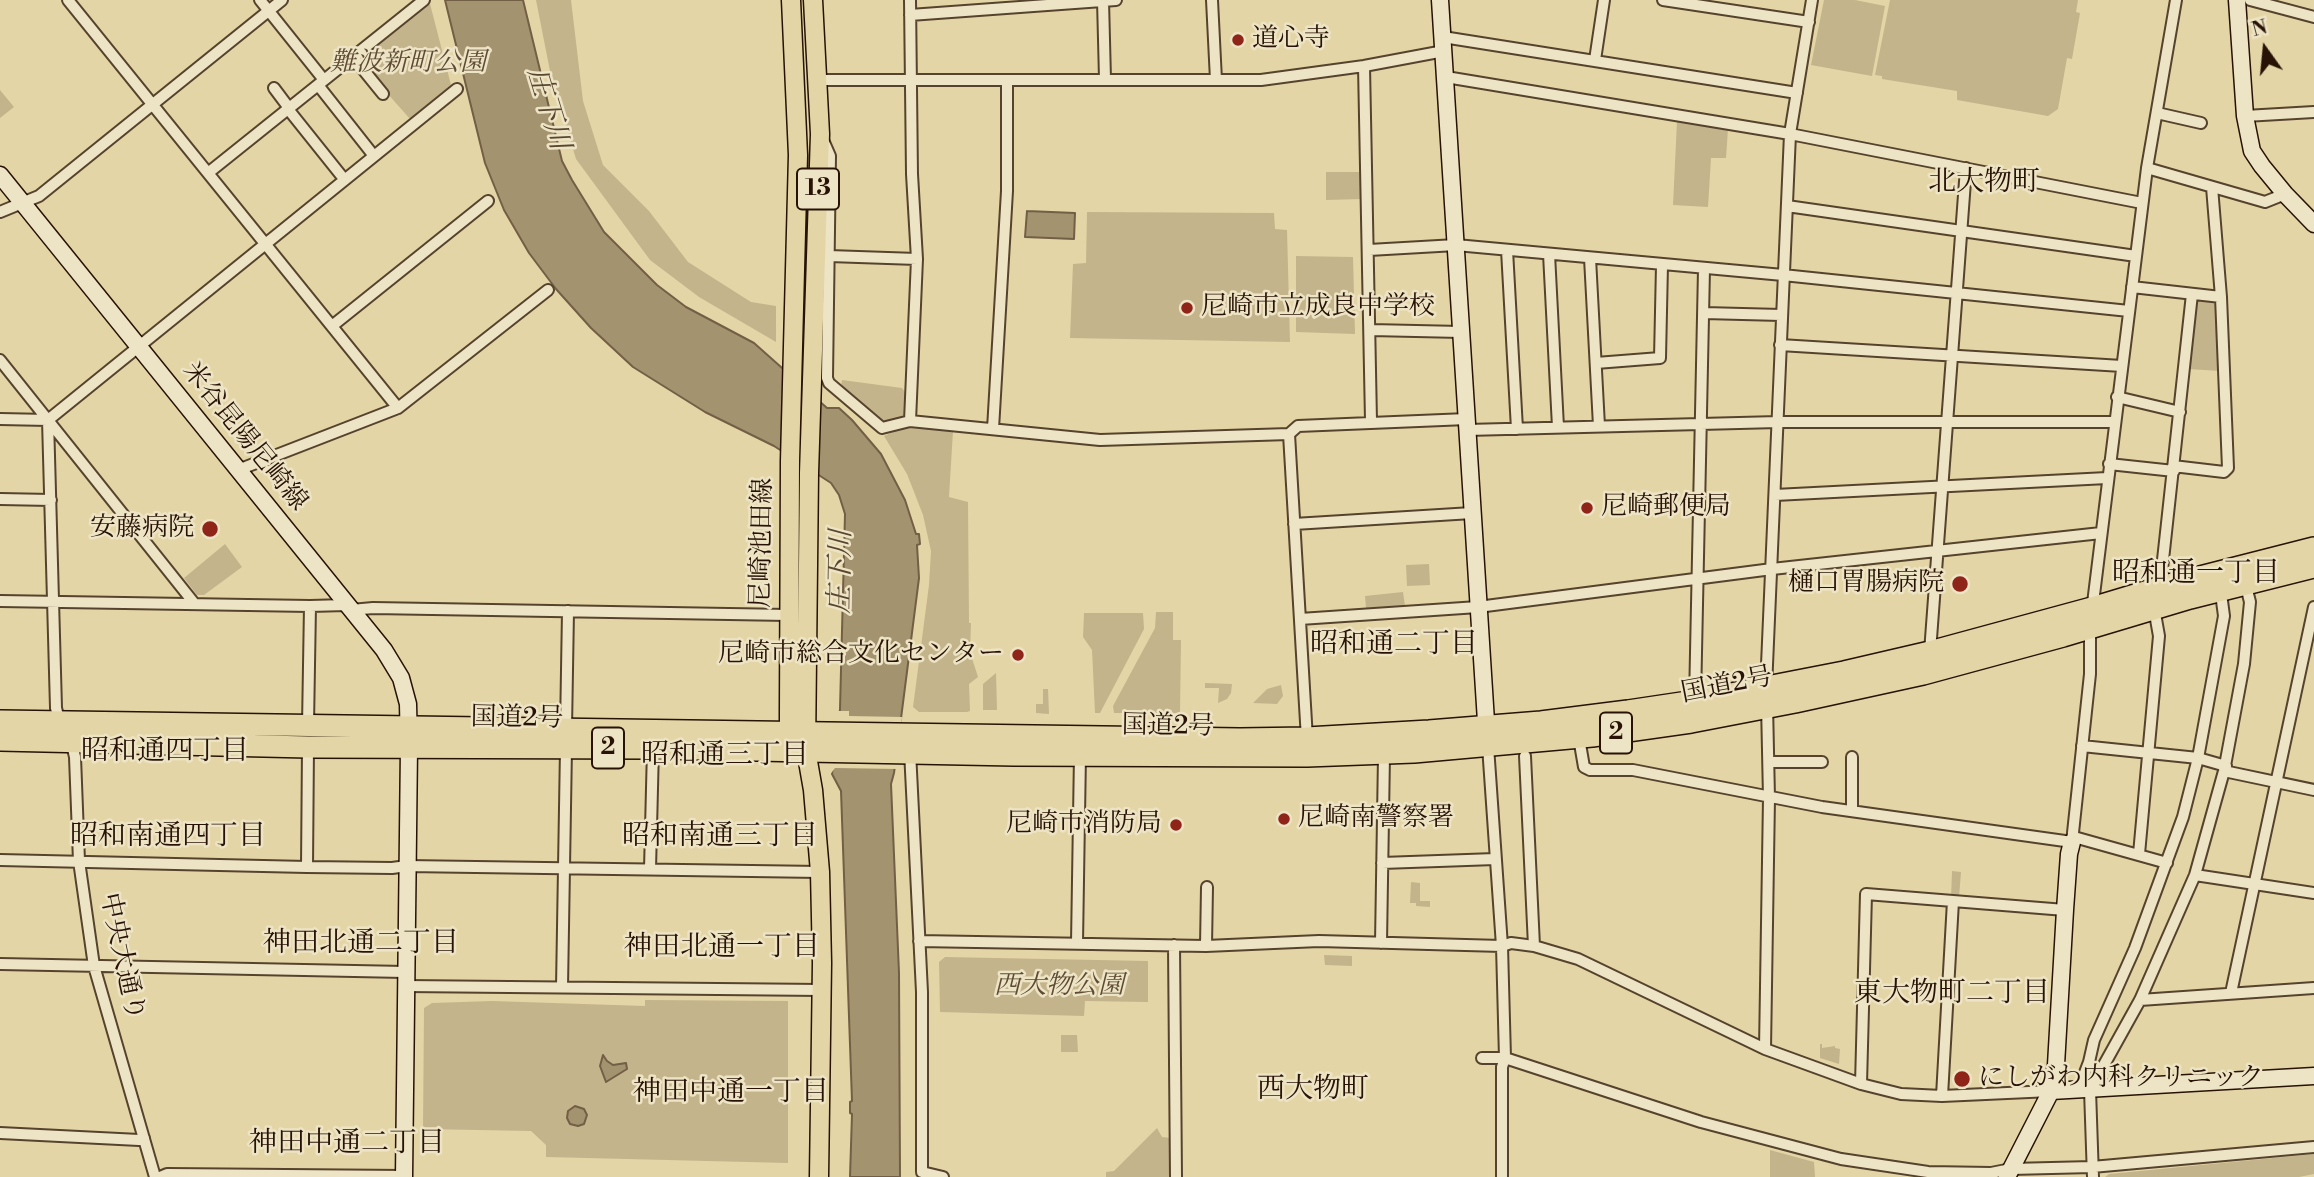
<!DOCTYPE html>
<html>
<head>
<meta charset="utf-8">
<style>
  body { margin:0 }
  #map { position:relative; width:2314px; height:1177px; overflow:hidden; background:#e4d5a6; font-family:"Libre Bodoni",serif }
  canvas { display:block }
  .north { position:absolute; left:2230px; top:14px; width:70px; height:70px; -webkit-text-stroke:5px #ede4c5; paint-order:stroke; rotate:345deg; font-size:19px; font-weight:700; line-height:28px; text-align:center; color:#271205 }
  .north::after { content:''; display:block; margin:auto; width:24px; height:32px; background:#271205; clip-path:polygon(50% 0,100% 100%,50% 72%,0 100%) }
</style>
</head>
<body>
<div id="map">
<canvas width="2314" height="1177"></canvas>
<div class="north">N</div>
</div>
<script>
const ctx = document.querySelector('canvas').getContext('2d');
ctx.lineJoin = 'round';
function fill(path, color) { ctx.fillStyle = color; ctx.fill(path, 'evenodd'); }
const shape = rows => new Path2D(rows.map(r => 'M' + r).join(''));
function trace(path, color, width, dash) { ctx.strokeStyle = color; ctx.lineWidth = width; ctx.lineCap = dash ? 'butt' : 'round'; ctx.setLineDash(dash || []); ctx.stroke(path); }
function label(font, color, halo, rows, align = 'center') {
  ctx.font = font + ' "Libre Bodoni","Noto Serif JP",serif'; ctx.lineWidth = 5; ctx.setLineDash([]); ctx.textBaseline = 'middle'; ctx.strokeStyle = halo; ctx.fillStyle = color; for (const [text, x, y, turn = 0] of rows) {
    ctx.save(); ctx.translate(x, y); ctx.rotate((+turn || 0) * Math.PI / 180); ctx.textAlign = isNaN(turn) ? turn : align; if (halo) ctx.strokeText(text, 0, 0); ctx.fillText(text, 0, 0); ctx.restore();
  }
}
fill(shape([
  [429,0,451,85,410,119,357,59],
  [536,0,571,0,583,101,603,165,649,211,688,262,751,302,776,306,776,342,699,297,650,260,576,159,551,76],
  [1824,0,1855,0,1885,6,1872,76,1811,65],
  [1890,0,2078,0,2076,12,2080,13,2072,59,2067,58,2058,109,2048,116,1957,100,1957,91,1882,79,1882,76,1875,75],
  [0,90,14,107,0,118],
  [1677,121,1728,129,1726,158,1711,158,1708,207,1673,205],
  [1326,172,1362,172,1362,199,1326,200],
  [1087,212,1274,213,1275,229,1287,230,1290,342,1070,338,1073,264,1086,263],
  [1296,256,1353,257,1355,334,1296,332],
  [2194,298,2216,300,2220,371,2188,369],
  [842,380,902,388,908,396,906,417,886,422,880,420,841,387],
  [908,426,953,431,949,497,968,502,969,623,971,623,970,652,978,677,969,684,970,711,967,712,919,712,913,707,929,585,931,551,923,515,907,474,884,436],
  [225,544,242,567,204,595,197,595,184,578],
  [1429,564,1430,585,1407,586,1406,565],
  [1403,592,1405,606,1366,608,1365,596],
  [1156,612,1173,612,1173,640,1181,640,1180,713,1114,713,1113,706,1155,628],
  [1084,613,1143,613,1144,629,1100,713,1095,713,1092,650,1083,637],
  [996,673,997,710,983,710,983,684],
  [1205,683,1232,684,1231,693,1227,699,1218,703,1219,688,1205,688],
  [1281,685,1283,696,1277,704,1253,703,1267,689],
  [1043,689,1048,689,1049,714,1036,713,1036,704,1043,704],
  [1952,871,1961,872,1959,898,1951,898],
  [1411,882,1420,883,1420,901,1430,901,1430,907,1416,906,1416,903,1410,903],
  [1324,955,1352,956,1352,966,1325,965],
  [945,957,1148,961,1148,1002,1085,1001,1084,1016,940,1012,939,962],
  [645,1000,788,1001,788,1163,546,1157,546,1145,531,1131,423,1129,424,1008,432,1003,492,1001,645,1006],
  [1061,1035,1077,1035,1078,1052,1061,1052],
  [1820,1044,1822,1044,1822,1048,1835,1046,1835,1048,1840,1049,1839,1064,1820,1058],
  [1157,1128,1162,1137,1171,1138,1173,1175,1170,1177,1106,1177,1106,1172,1114,1171],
  [1770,1150,1814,1162,1815,1177,1770,1177],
  [2314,1154,2314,1174,2299,1177,2105,1177,2109,1174]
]), '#c4b48b');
const water = shape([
  [445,0,523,0,562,161,572,180,604,232,657,285,686,307,754,343,827,408,839,408,852,420,881,454,905,500,916,534,919,534,920,544,917,545,919,578,894,773,891,784,899,973,900,1177,850,1177,852,1114,850,1113,850,1102,852,1101,841,791,832,774,840,709,845,514,839,495,831,483,774,446,705,412,633,367,591,328,556,289,529,253,504,210,485,163,445,0],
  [1027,211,1075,213,1074,239,1025,237,1027,211],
  [603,1055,607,1061,613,1065,626,1063,627,1069,606,1082,600,1066,603,1055],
  [575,1106,584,1109,587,1115,584,1124,578,1126,570,1124,567,1118,568,1111,575,1106]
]);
fill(water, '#a4936f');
trace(water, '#725f45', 2);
fill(shape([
  [835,711,849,711,849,716,902,717,898,769,835,768,829,776]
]), '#e4d5a6');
const street = shape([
  [68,0,398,408],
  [260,0,324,80],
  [910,0,912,174,917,259,910,421],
  [1103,0,1105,79],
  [1212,0,1216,80],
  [1663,0,1809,22],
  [2250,0,2314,17],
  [910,15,1116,0],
  [1443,37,1797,93],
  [353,57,383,94],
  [1595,60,1604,0],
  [1364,66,1371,421],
  [1446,77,1790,134,2142,203],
  [819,80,1261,80,1364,66,1444,51],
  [318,85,374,156],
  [274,88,289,108],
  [288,109,344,179],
  [2157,113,2201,123],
  [2245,116,2314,112],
  [823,140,830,156,827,378,829,383,882,428,910,421,1100,440,1289,434,1298,426,1467,419],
  [2147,168,2265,202,2285,194],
  [208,173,424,0],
  [1787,206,2136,256],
  [0,212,39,196,282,0],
  [1369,250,1456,245,1783,275,2129,311],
  [1507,250,1517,429],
  [1549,254,1558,427],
  [829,256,917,259],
  [1590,258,1599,426],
  [2132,287,2221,297],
  [1704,313,1781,315],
  [332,326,488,201],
  [1371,330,1461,332],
  [1780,345,2122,366],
  [0,360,194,603],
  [1596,363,1660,358,1662,265],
  [2117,397,2180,412],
  [0,419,48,420],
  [993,429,1007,191,1007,80],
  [1467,430,1778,422,2114,422],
  [1289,434,1307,739],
  [2109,464,2174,471],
  [2173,466,2224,472,2228,468,2221,297,2212,187],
  [238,470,398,408,548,290],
  [1775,495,2107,478],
  [0,499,51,500],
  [1294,524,1472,513],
  [2165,586,2162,569,2192,294],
  [0,601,310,606,346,605],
  [351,610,373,608,788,615],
  [2092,611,2147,168,2176,0],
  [1300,619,1478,607,1772,569,2101,533],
  [1930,652,1966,168],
  [1766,688,1790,134,1812,0],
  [1695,701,1704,269],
  [60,724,56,708,48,420,457,89],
  [308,725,310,606],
  [566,729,568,611],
  [1579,738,1584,767,1590,770,1633,770,1822,807,2072,842,2090,674,2090,627],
  [71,740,75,757,79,861,94,966,155,1177],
  [1488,746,1502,946,1505,1058,1701,1122,1841,1159,1928,1172,1991,1173,2011,1169,2092,1167,2314,1147],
  [2082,746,2198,758,2226,766],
  [910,751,922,992,922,1172,943,1177],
  [1525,756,1534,946],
  [1852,757,1852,811],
  [1769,762,1822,762],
  [2224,771,2314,790],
  [2074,837,2167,863],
  [2139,854,2159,636,2154,608],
  [0,860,307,867,392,868,407,866,820,872],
  [1382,863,1495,859],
  [307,867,308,747],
  [650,869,653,748],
  [2195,875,2314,893],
  [919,941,1206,946,1319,941,1502,946,1511,943,1534,946,1578,959,1765,1049,1861,1084,1901,1094,1942,1096,2051,1091],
  [1077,943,1080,754],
  [1381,943,1384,755],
  [1174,945,1176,1177],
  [1206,946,1207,887],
  [0,964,405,972],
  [405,986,822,990],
  [562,987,566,748],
  [2231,993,2314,607],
  [2140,1000,2314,988],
  [1765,1049,1769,798,1767,704],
  [1482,1058,1505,1058,1502,1067,1502,1177],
  [1861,1084,1866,894,2065,910],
  [2078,1091,2089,1062,2094,1040,2135,948,2183,817,2198,758,2224,616,2222,601,2218,592],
  [1942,1096,1953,901],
  [0,1133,139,1140,144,1138],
  [160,1177,167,1174,404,1176],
  [2093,1177,2090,1090,2140,1000,2195,875,2224,771,2244,664,2250,602,2246,586]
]);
const secondary = shape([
  [1440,0,1487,737],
  [2237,0,2245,116,2252,151,2262,166,2285,194,2314,224],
  [0,175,384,650,401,678,408,704,409,747,404,1177],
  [2051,1091,2314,1076],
  [2007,1177,2051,1091,2056,1065,2065,910,2069,854,2072,842]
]);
const primary = shape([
  [791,0,798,155,790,461,789,712,789,732,799,743],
  [813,0,820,134,809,473,806,750,813,790,820,872,822,963,819,1177]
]);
const highway = shape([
  [0,721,1240,739,1307,738,1429,731,1541,722,1628,711,1695,701,1844,672,1930,652,2092,608,2165,586,2314,548],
  [0,740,308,747,653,748,1014,755,1307,756,1414,752,1592,736,1691,722,1795,702,1923,674,2063,636,2190,598,2314,567]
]);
trace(street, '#56432d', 14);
trace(secondary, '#271205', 19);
trace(primary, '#271205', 21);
trace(highway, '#271205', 24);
trace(street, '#ede4c5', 10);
trace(secondary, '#ede4c5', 16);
trace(primary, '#e4d5a6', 18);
trace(highway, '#e4d5a6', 21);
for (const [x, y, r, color] of [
  [1238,40,7,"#8f2418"],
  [1187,308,7,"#8f2418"],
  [1587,508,7,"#8f2418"],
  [210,529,9,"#8f2418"],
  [1960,584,9,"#8f2418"],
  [1018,655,7,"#8f2418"],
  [1284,819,7,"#8f2418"],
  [1176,825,7,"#8f2418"],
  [1962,1079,9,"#8f2418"]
]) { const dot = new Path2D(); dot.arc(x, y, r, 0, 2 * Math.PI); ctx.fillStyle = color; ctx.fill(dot); trace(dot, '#ede4c5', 2.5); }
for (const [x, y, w] of [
  [818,189,42],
  [1616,733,32],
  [608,748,32]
]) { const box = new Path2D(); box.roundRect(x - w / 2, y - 20.5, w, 41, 5); ctx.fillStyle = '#ede4c5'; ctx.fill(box); trace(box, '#271205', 2); }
label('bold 24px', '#271205', null, [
  ["13",818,189],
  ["2",1616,733],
  ["2",608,748]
]);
label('26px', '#271205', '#ede4c5', [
  ["道心寺",1252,40],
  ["尼崎市立成良中学校",1201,308],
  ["尼崎郵便局",1601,508],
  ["安藤病院",194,529,"right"],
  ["樋口胃腸病院",1944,584,"right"],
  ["尼崎市総合文化センター",1004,655,"right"],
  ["尼崎南警察署",1298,819],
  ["尼崎市消防局",1162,825,"right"],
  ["にしがわ内科クリニック",1978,1079]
], 'left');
label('italic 26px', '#5e4b34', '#ede4c5', [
  ["難波新町公園",408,64],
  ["西大物公園",1059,987]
]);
label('26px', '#271205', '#ede4c5', [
  ["米谷昆陽尼崎線",244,437,51],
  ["尼崎池田線",763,543,-89],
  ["国道2号",1727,686,-11],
  ["国道2号",517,719,1],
  ["国道2号",1168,727,1],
  ["中央大通り",121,957,78]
]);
label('italic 28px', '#59462f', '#ede4c5', [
  ["庄下川",547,109,73],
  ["庄下川",842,572,-89]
]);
label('28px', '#271205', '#ede4c5', [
  ["北大物町",1984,183],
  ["昭和通一丁目",2196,574],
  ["昭和通二丁目",1394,645],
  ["昭和通四丁目",165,752],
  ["昭和通三丁目",725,756],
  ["昭和南通四丁目",168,837],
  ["昭和南通三丁目",720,837],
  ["神田北通二丁目",361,944],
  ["神田北通一丁目",722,948],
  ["東大物町二丁目",1952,994],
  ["西大物町",1313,1090],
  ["神田中通一丁目",731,1093],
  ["神田中通二丁目",347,1144]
]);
</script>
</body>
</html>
